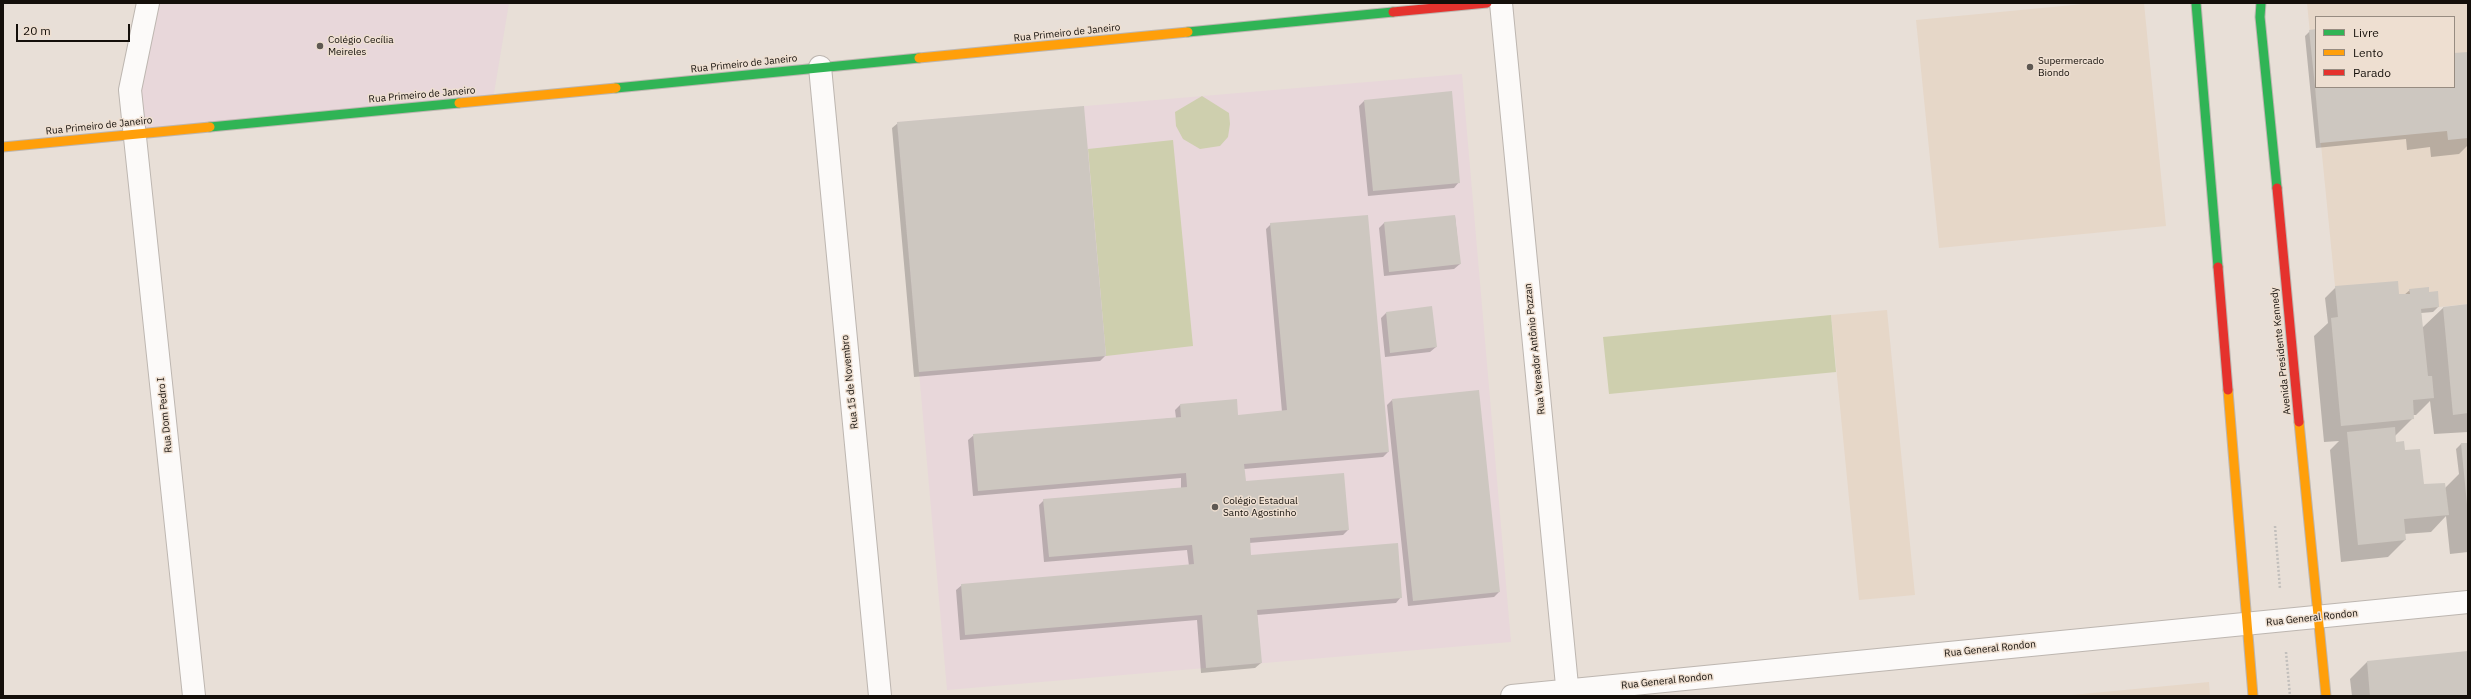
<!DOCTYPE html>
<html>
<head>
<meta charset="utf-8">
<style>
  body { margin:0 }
  #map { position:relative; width:2471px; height:699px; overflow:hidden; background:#e8dfd7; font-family:"IBM Plex Sans",sans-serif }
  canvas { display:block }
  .frame { position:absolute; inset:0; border:4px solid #140f0a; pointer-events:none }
  .legend { position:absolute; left:2315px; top:16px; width:140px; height:72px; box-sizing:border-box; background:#eedfd1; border:1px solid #978c81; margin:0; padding:5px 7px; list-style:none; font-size:12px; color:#140f0a }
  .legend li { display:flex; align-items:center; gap:8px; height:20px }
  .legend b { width:20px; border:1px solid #978c81 }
  .scale { position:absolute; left:16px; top:24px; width:114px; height:18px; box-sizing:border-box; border:2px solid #140f0a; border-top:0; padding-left:5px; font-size:12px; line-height:14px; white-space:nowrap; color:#140f0a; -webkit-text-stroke:3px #eedfd1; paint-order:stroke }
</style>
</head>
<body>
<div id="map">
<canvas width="2471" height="699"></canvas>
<div class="frame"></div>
<ul class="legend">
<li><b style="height:5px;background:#30b455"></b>Livre</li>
<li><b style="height:5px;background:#ff9f0a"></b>Lento</li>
<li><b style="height:5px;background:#e5322d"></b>Parado</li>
</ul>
<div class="scale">20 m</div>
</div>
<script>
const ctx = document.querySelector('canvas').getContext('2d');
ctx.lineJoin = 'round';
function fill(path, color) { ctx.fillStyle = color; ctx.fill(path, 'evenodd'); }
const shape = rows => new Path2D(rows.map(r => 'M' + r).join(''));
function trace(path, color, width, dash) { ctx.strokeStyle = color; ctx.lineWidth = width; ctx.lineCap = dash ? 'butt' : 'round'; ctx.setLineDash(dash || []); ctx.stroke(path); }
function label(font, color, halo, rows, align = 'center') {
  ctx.font = font + ' "IBM Plex Sans",sans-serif'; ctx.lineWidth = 3; ctx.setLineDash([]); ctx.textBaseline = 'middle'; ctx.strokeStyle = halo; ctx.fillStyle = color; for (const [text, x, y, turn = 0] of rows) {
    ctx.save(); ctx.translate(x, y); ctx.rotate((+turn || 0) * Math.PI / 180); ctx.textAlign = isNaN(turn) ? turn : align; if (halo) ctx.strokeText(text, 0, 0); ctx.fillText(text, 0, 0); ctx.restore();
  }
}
fill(shape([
  [2094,3,2144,3,2166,226,1939,248,1916,20],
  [2307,3,2468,3,2468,304,2401,311,2335,286],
  [2316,17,2454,17,2454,87,2316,87],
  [1887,310,1915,595,1859,600,1831,315],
  [2209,682,2210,696,2061,696]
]), '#e6d7c8');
fill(shape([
  [148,3,509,3,493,99,135,134],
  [1462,74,1511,642,947,690,897,122]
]), '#e8d7da');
fill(shape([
  [1202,96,1229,113,1230,124,1228,137,1220,146,1200,149,1183,139,1176,126,1175,112],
  [1173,140,1193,346,1106,356,1088,149],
  [1831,315,1836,372,1609,394,1603,337]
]), '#cecfae');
fill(shape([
  [2316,30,2316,87,2454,87,2454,54,2468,53,2468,145,2459,154,2431,157,2430,147,2407,150,2406,139,2316,148,2305,36,2310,31],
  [1364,101,1459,182,1454,188,1368,196,1359,106],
  [898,123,1105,356,1100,361,914,377,892,128],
  [1455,216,1460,264,1454,269,1384,276,1379,228,1384,223],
  [1271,224,1388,452,1383,457,1244,469,1245,482,1348,530,1343,535,1249,543,1250,557,1401,597,1396,603,1257,615,1261,663,1255,668,1201,673,1197,620,960,640,956,590,962,585,1189,566,1187,550,1044,562,1039,505,1044,500,1181,488,1181,478,973,496,968,440,974,435,1176,418,1175,410,1180,405,1236,400,1237,416,1282,412,1266,229],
  [2336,287,2398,295,2404,295,2410,290,2428,293,2438,307,2433,312,2421,313,2422,328,2443,308,2468,305,2468,432,2434,434,2430,401,2416,415,2413,415,2413,418,2395,436,2395,443,2404,451,2423,486,2445,488,2459,474,2456,449,2461,444,2468,444,2468,552,2450,554,2446,516,2431,532,2404,534,2405,540,2388,557,2341,562,2330,450,2339,441,2324,442,2314,336,2328,323,2325,298],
  [1386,313,1436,347,1430,352,1385,357,1381,318],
  [1392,400,1499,592,1494,597,1408,606,1387,405],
  [2468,652,2468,696,2352,696,2350,679,2367,662]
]), '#0003');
fill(shape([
  [2316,29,2316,86,2315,86,2309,30],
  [2468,52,2468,138,2448,140,2447,131,2320,143,2315,87,2454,87,2454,53],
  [1452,91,1460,183,1373,191,1364,100],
  [1084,106,1106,356,919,372,897,122],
  [1368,215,1389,452,1244,464,1246,481,1344,473,1349,530,1250,538,1251,555,1398,543,1402,598,1257,610,1262,663,1206,668,1202,615,965,635,961,584,1194,564,1192,545,1049,557,1043,499,1187,487,1186,473,978,491,973,434,1181,417,1180,404,1237,399,1238,415,1287,410,1270,223],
  [1455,215,1461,264,1389,272,1384,222],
  [2398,281,2399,294,2410,294,2409,289,2429,287,2429,292,2438,291,2439,307,2421,309,2428,376,2432,376,2434,398,2413,400,2414,419,2341,426,2331,318,2338,317,2335,286],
  [2468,304,2468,413,2453,415,2443,307],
  [1432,306,1437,347,1390,353,1386,312],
  [1479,390,1500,592,1413,601,1392,399],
  [2395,427,2396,442,2404,441,2405,450,2420,449,2424,484,2445,483,2449,515,2404,519,2406,540,2358,545,2347,432],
  [2461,443,2468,443,2468,504,2467,504],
  [2468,651,2468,696,2370,696,2367,661]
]), '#cdc7c0');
const street = shape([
  [148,3,130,90,194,696],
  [1501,3,1568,696],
  [820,67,880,696],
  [1512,696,2468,602]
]);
const fast = shape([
  [2196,3,2218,267],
  [2261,3,2260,17,2277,188],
  [1188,32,1393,12],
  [616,88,919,58],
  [210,127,459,103]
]);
const slow = shape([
  [919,58,1188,32],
  [459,103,616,88],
  [3,147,210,127],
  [2228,390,2253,696],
  [2299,422,2326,696]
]);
const jam = shape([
  [1393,12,1487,3],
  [2277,188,2299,422],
  [2218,267,2228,390]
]);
trace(street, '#bdb6b0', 24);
trace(fast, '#bdb6b0', 11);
trace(slow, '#bdb6b0', 11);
trace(jam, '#bdb6b0', 11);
trace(shape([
  [2275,526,2280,589],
  [2286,652,2290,696]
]), '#c2bfbc', 2.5, [2, 2]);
trace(street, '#fcfaf9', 22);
trace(fast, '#30b455', 9);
trace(slow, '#ff9f0a', 9);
trace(jam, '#e5322d', 9);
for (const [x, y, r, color] of [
  [320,46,4,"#5e5852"],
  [2030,67,4,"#5e5852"],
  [1215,507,4,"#5e5852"]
]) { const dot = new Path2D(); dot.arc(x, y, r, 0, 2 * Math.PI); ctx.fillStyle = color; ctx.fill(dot); trace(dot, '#eedfd1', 1.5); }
label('10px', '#140f0a', '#eedfd1', [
  ["Rua Primeiro de Janeiro",1067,33,-6],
  ["Rua Primeiro de Janeiro",744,64,-6],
  ["Rua Primeiro de Janeiro",422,95,-5],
  ["Rua Primeiro de Janeiro",99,126,-6],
  ["Rua Vereador Antônio Pozzan",1535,349,-96],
  ["Avenida Presidente Kennedy",2281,351,-96],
  ["Rua 15 de Novembro",850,382,-96],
  ["Rua Dom Pedro I",165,415,-96],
  ["Rua General Rondon",2312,618,-6],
  ["Rua General Rondon",1990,649,-6],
  ["Rua General Rondon",1667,681,-6]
]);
label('10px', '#140f0a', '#eedfd1', [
  ["Colégio Cecília",328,40],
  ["Meireles",328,52],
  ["Supermercado",2038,61],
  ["Biondo",2038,73],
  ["Colégio Estadual",1223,501],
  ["Santo Agostinho",1223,513]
], 'left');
</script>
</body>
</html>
